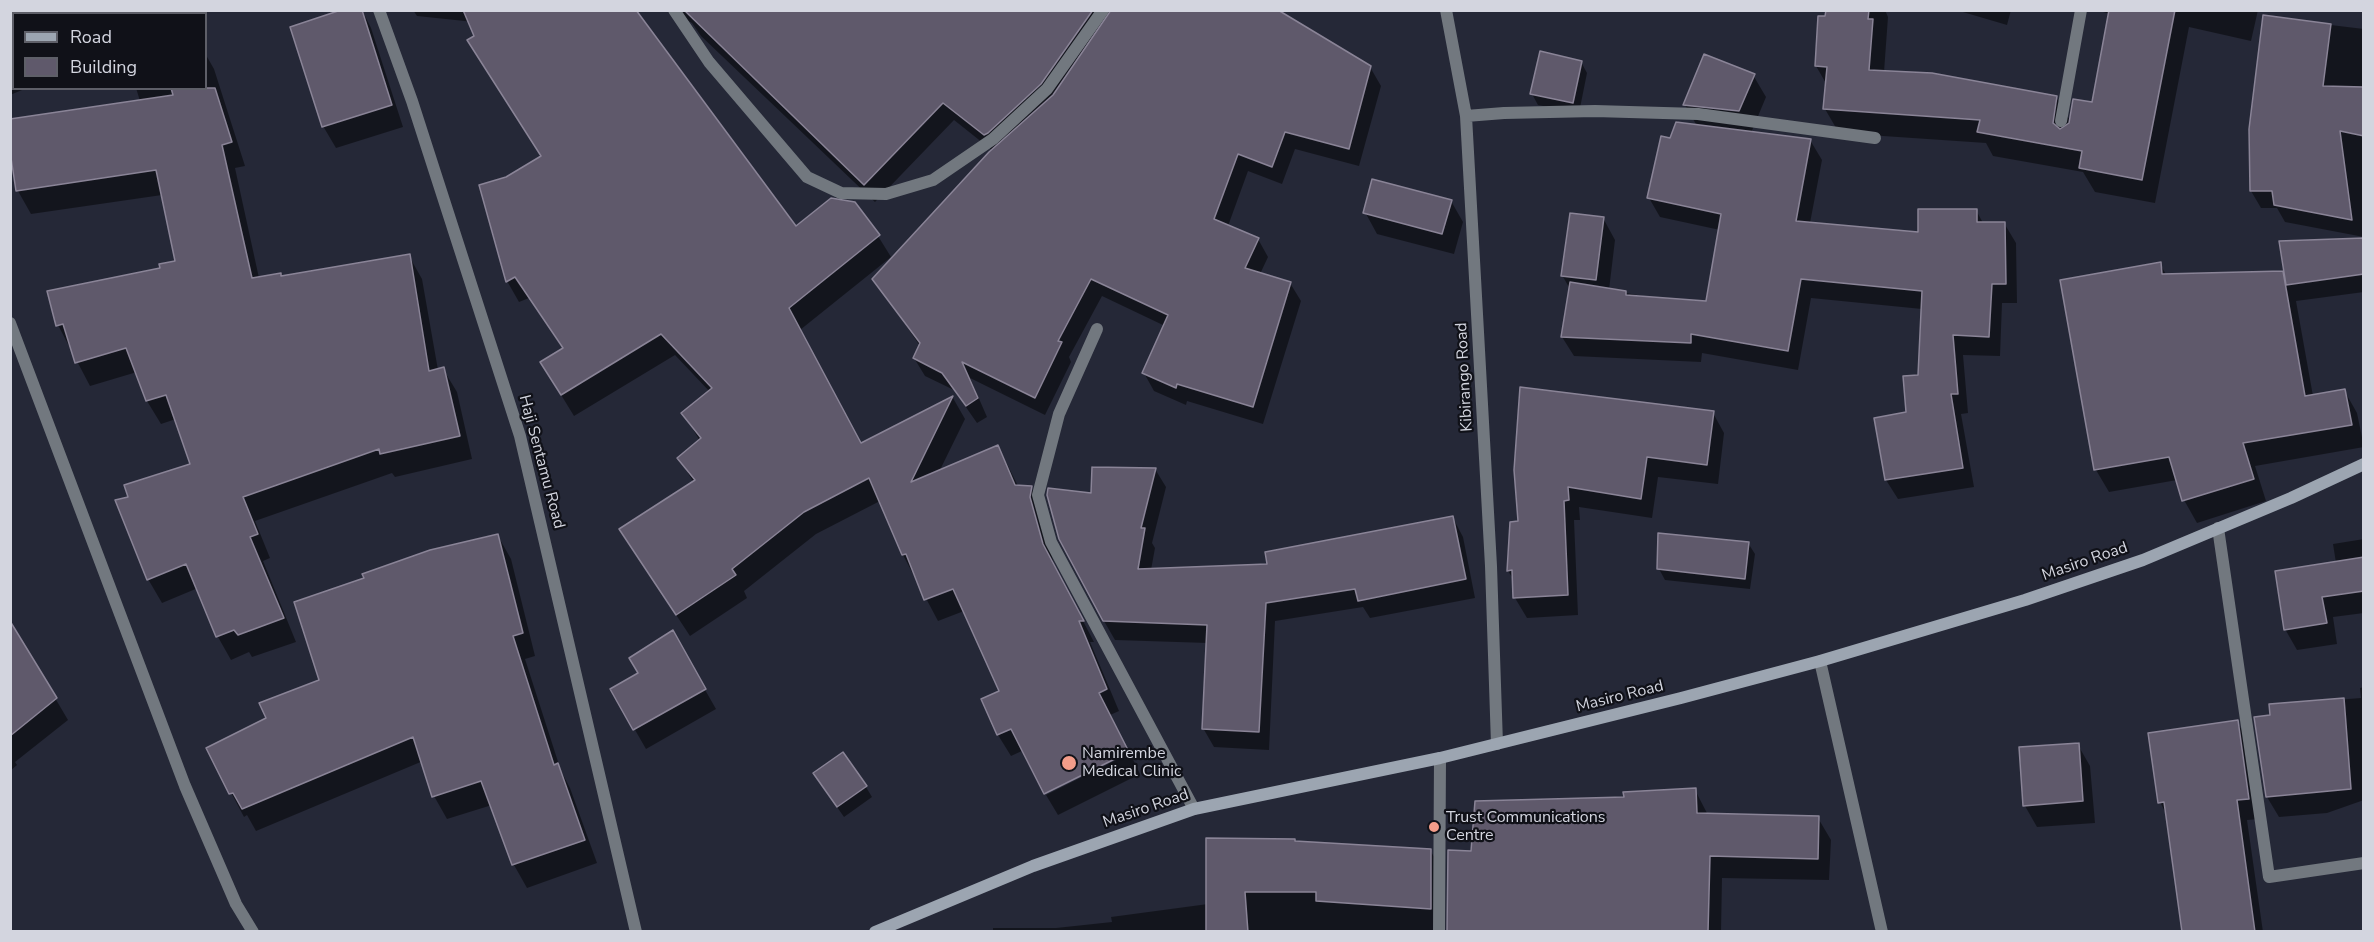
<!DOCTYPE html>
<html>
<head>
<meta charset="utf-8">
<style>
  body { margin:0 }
  #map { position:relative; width:2374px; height:942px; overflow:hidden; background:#252837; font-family:"Nunito Sans",sans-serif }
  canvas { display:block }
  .frame { position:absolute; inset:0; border:12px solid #d3d5df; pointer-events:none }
  .legend { position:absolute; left:12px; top:12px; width:195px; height:78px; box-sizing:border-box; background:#101118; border:2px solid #5e5f68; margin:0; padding:8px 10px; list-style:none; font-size:18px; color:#d3d5df }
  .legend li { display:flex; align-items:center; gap:12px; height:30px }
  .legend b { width:30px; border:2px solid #5e5f68 }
</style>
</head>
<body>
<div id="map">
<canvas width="2374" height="942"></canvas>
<div class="frame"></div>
<ul class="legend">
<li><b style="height:8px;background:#9ca5b1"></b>Road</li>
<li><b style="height:16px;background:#5f596b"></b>Building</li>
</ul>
</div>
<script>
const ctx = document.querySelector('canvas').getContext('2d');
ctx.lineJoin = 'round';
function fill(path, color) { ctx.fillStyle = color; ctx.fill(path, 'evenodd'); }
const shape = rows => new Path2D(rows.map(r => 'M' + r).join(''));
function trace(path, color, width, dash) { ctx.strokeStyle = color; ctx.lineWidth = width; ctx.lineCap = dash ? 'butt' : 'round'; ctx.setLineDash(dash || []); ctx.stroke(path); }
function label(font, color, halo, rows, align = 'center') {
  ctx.font = font + ' "Nunito Sans",sans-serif'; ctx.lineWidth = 4.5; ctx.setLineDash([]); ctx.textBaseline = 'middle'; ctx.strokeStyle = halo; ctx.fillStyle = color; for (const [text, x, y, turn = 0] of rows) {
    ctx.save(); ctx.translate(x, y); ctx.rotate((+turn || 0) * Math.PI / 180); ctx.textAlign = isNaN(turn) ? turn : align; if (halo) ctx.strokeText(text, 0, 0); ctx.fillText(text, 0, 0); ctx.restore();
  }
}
fill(shape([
  [10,10,156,10,157,14,14,14,14,88,27,88,10,95],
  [362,10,371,28,403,127,336,148,323,126],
  [413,10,634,10,795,228,878,236,891,257,800,330,862,445,953,398,965,419,939,472,998,446,1018,486,1031,488,1043,510,1042,520,1055,568,1094,642,1090,642,1119,711,1110,715,1128,751,1024,750,1011,756,998,735,1001,692,964,611,938,621,903,555,880,501,816,534,744,591,747,598,690,636,634,551,694,483,679,458,700,441,683,413,710,392,675,355,574,416,555,385,563,349,529,298,519,302,507,281,506,178,542,157,493,24,417,16],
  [679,10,1277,10,1370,67,1381,86,1359,166,1295,149,1282,184,1248,171,1228,226,1258,239,1268,257,1260,274,1290,283,1301,301,1263,424,1187,401,1186,405,1154,391,1144,373,1165,326,1102,296,1069,357,1071,362,1045,415,970,378,987,417,977,423,954,390,925,376,914,358,920,346,874,279,993,151,954,120,875,202,701,36,692,23,683,18],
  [1827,10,1885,10,1888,17,1884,72,2056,97,2071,122,2093,104,2110,14,2096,10,2258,10,2251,41,2189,27,2155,203,2095,192,2083,172,1993,156,1986,143,1839,133,1825,109,1827,85,1816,66],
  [1956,10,2011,10,2007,25],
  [2264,17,2364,29,2364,237,2285,222,2277,208,2261,208,2251,191],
  [206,55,214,69,245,166,235,168,259,278,281,277,409,256,422,279,438,370,443,369,457,392,472,459,395,477,392,473,255,521,270,558,263,561,296,642,252,657,249,652,231,660,218,637,198,588,162,603,148,579,117,501,130,498,192,465,176,419,161,424,147,401,137,372,90,386,58,325,177,262,162,195,31,214,18,191,10,141,140,101,136,88,206,88],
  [1705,56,1753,75,1766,97,1751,133,1810,140,1822,160,1810,223,1920,233,1976,210,1983,223,2004,223,2016,243,2017,303,2002,303,2000,356,1963,355,1968,413,1961,414,1974,487,1898,499,1886,480,1876,419,1908,414,1919,376,1922,309,1811,298,1798,370,1702,353,1701,362,1574,356,1562,337,1570,289,1562,275,1603,218,1615,240,1609,290,1660,299,1708,302,1720,230,1660,217,1649,198,1671,139,1697,126,1685,105],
  [1581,62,1587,73,1579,113,1538,105,1532,94],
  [1451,201,1463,222,1454,254,1377,234,1365,212],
  [2364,240,2364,292,2296,301,2313,396,2344,390,2357,413,2364,447,2255,466,2266,501,2197,523,2184,500,2177,480,2109,492,2096,470,2062,281,2160,264,2167,276,2282,272,2286,280],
  [1713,413,1724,433,1718,484,1658,477,1652,518,1579,507,1580,520,1574,520,1578,615,1527,618,1515,598,1514,580,1508,571,1519,523,1516,470],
  [1155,469,1166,487,1152,543,1155,548,1151,570,1269,566,1453,518,1463,537,1475,598,1370,618,1363,607,1275,621,1269,750,1214,747,1203,728,1208,643,1115,640,1104,621,1092,495],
  [498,536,511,559,535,656,525,659,561,771,570,788,597,863,527,888,514,865,492,805,447,819,434,796,423,761,256,831,247,815,244,817,208,749,268,719,321,680],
  [2364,539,2364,613,2333,617,2337,644,2297,650,2285,629,2336,563,2333,544],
  [1748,543,1755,554,1750,589,1665,580,1659,569],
  [672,632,716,709,646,749,612,690,640,674],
  [22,642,68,720,15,762,17,765,10,771,10,649],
  [2364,687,2364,800,2327,813,2279,817,2267,797,2270,705,2361,698,2360,688],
  [2237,722,2249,742,2260,819,2247,820,2263,932,2227,932,2160,802],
  [2078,745,2090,766,2095,823,2037,827,2025,806],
  [1130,753,1140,774,1058,815,1046,795],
  [821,784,866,787,872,797,844,817],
  [1695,790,1708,815,1818,818,1831,840,1829,880,1722,878,1721,932,1449,932,1472,853,1625,799],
  [1296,843,1430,850,1443,872,1443,932,993,932,993,928,1056,928,1112,922,1111,917,1208,904]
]), '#0007');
const building = shape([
  [341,10,362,10,392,105,322,127,290,27,341,10],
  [463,10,636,10,796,226,831,198,855,202,880,235,789,308,861,443,953,396,911,482,998,445,1015,485,1032,486,1030,497,1043,544,1084,621,1079,621,1107,689,1099,693,1129,752,1044,794,1011,729,997,735,981,699,999,691,953,589,924,600,906,554,902,555,869,478,804,512,732,569,736,575,676,615,619,529,695,480,677,458,701,438,681,413,712,388,661,334,561,395,540,362,563,348,515,277,506,282,479,185,506,177,541,156,467,40,474,36,463,10],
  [684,10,1093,10,1041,84,988,133,984,135,943,103,864,185,684,10],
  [1111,10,1278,10,1371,66,1349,149,1285,132,1272,167,1238,154,1214,219,1259,238,1245,268,1291,282,1253,407,1177,384,1176,388,1142,373,1168,315,1091,279,1058,341,1062,342,1035,398,962,362,978,398,966,406,942,373,913,358,920,343,872,279,989,152,1053,95,1111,10],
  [1826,10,1869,10,1868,19,1873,19,1869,70,1932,73,2057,96,2053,123,2060,129,2069,123,2073,99,2092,102,2109,10,2175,10,2142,180,2079,168,2082,151,1977,132,1980,120,1823,109,1827,67,1815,66,1818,16,1825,16,1826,10],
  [2263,15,2331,24,2323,86,2364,87,2364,136,2340,131,2352,220,2274,205,2272,191,2250,191,2249,129,2263,15],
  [1540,51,1582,61,1573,103,1530,94,1540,51],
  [1704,54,1755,74,1739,111,1683,105,1704,54],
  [171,88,215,88,232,142,222,145,252,278,281,273,281,276,410,254,429,371,444,367,460,436,380,454,379,449,243,497,258,534,250,537,284,618,238,635,234,630,216,637,186,564,147,580,115,500,128,497,124,485,190,464,166,395,146,401,126,348,75,363,63,324,56,326,47,291,160,268,159,264,175,261,156,170,16,191,10,151,10,119,173,95,171,88],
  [1676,122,1811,139,1796,221,1918,232,1918,209,1977,209,1977,222,2005,222,2006,284,1992,284,1989,337,1953,335,1958,394,1951,394,1963,468,1885,480,1874,418,1906,412,1903,376,1918,375,1922,291,1801,279,1788,351,1691,334,1691,343,1561,337,1570,282,1626,291,1626,295,1706,301,1721,214,1647,198,1661,136,1670,138,1676,122],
  [1372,179,1452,200,1442,234,1363,213,1372,179],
  [1570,213,1604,217,1596,280,1561,276,1570,213],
  [2364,238,2364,274,2286,285,2279,241,2364,238],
  [2161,262,2162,274,2283,271,2305,396,2345,389,2352,425,2243,443,2254,479,2182,501,2169,457,2094,470,2060,280,2161,262],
  [1520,387,1714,411,1707,465,1647,457,1641,499,1568,487,1569,500,1564,501,1568,595,1513,598,1512,570,1507,571,1510,522,1518,521,1514,470,1520,387],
  [1092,467,1156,468,1141,528,1145,528,1138,569,1267,564,1265,552,1453,516,1466,579,1358,601,1355,589,1266,603,1259,732,1202,729,1207,625,1103,621,1059,539,1047,495,1048,488,1091,493,1092,467],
  [1658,533,1749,542,1745,579,1657,569,1658,533],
  [498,534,523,633,513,636,554,765,558,763,585,840,512,865,481,781,432,797,413,737,242,809,233,793,229,794,206,748,266,718,259,703,319,680,294,602,364,578,362,574,430,550,498,534],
  [2364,557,2364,591,2322,597,2327,623,2284,630,2275,571,2364,557],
  [10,621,57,698,10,736,10,621],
  [673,630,706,689,633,730,610,689,638,673,629,658,673,630],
  [2344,698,2351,789,2266,797,2254,717,2270,715,2269,704,2344,698],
  [2238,720,2249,799,2237,800,2255,932,2182,932,2164,802,2158,803,2148,733,2238,720],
  [2079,743,2083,801,2023,806,2019,747,2079,743],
  [843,752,867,786,837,807,813,773,843,752],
  [1696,788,1697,813,1819,816,1818,859,1710,856,1708,932,1447,932,1448,850,1471,851,1475,801,1624,797,1623,792,1696,788],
  [1206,838,1295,839,1295,841,1431,849,1431,909,1316,901,1316,892,1245,892,1248,932,1206,932,1206,838]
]);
fill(building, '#5f596b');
trace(building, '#8a8497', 1.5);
trace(shape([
  [1097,329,1059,414,1038,495,1051,542,1194,809],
  [2218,528,2269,877,2364,863]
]), '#72787f', 12);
trace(shape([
  [379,10,412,101,520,436,636,932],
  [674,10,709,62,807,177,841,193,886,194,933,180,993,139,1047,89,1103,10],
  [1446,10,1466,116,1491,566,1497,744],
  [1466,116,1504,113,1595,111,1698,114,1875,138],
  [2061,121,2081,10],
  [10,323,185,786,236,904,253,932],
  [1820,661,1882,932],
  [1439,932,1440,758]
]), '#72787f', 12);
trace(shape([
  [875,932,1033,866,1194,809,1440,758,1681,698,1820,661,2025,600,2143,560,2291,498,2364,464]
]), '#9ca5b1', 12);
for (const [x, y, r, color] of [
  [1069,763,8,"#f49d8a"],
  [1434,827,6,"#f49d8a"]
]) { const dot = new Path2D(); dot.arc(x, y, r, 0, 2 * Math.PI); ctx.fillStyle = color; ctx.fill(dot); trace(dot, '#101118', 2); }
label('16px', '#d3d5df', '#101118', [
  ["Kibirango Road",1465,377,-93],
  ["Haji Sentamu Road",541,462,75],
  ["Masiro Road",2085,562,-19],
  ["Masiro Road",1620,697,-14],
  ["Masiro Road",1146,809,-19]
]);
label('16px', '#d3d5df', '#101118', [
  ["Namirembe",1082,754],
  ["Medical Clinic",1082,772],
  ["Trust Communications",1446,818],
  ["Centre",1446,836]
], 'left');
</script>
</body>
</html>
